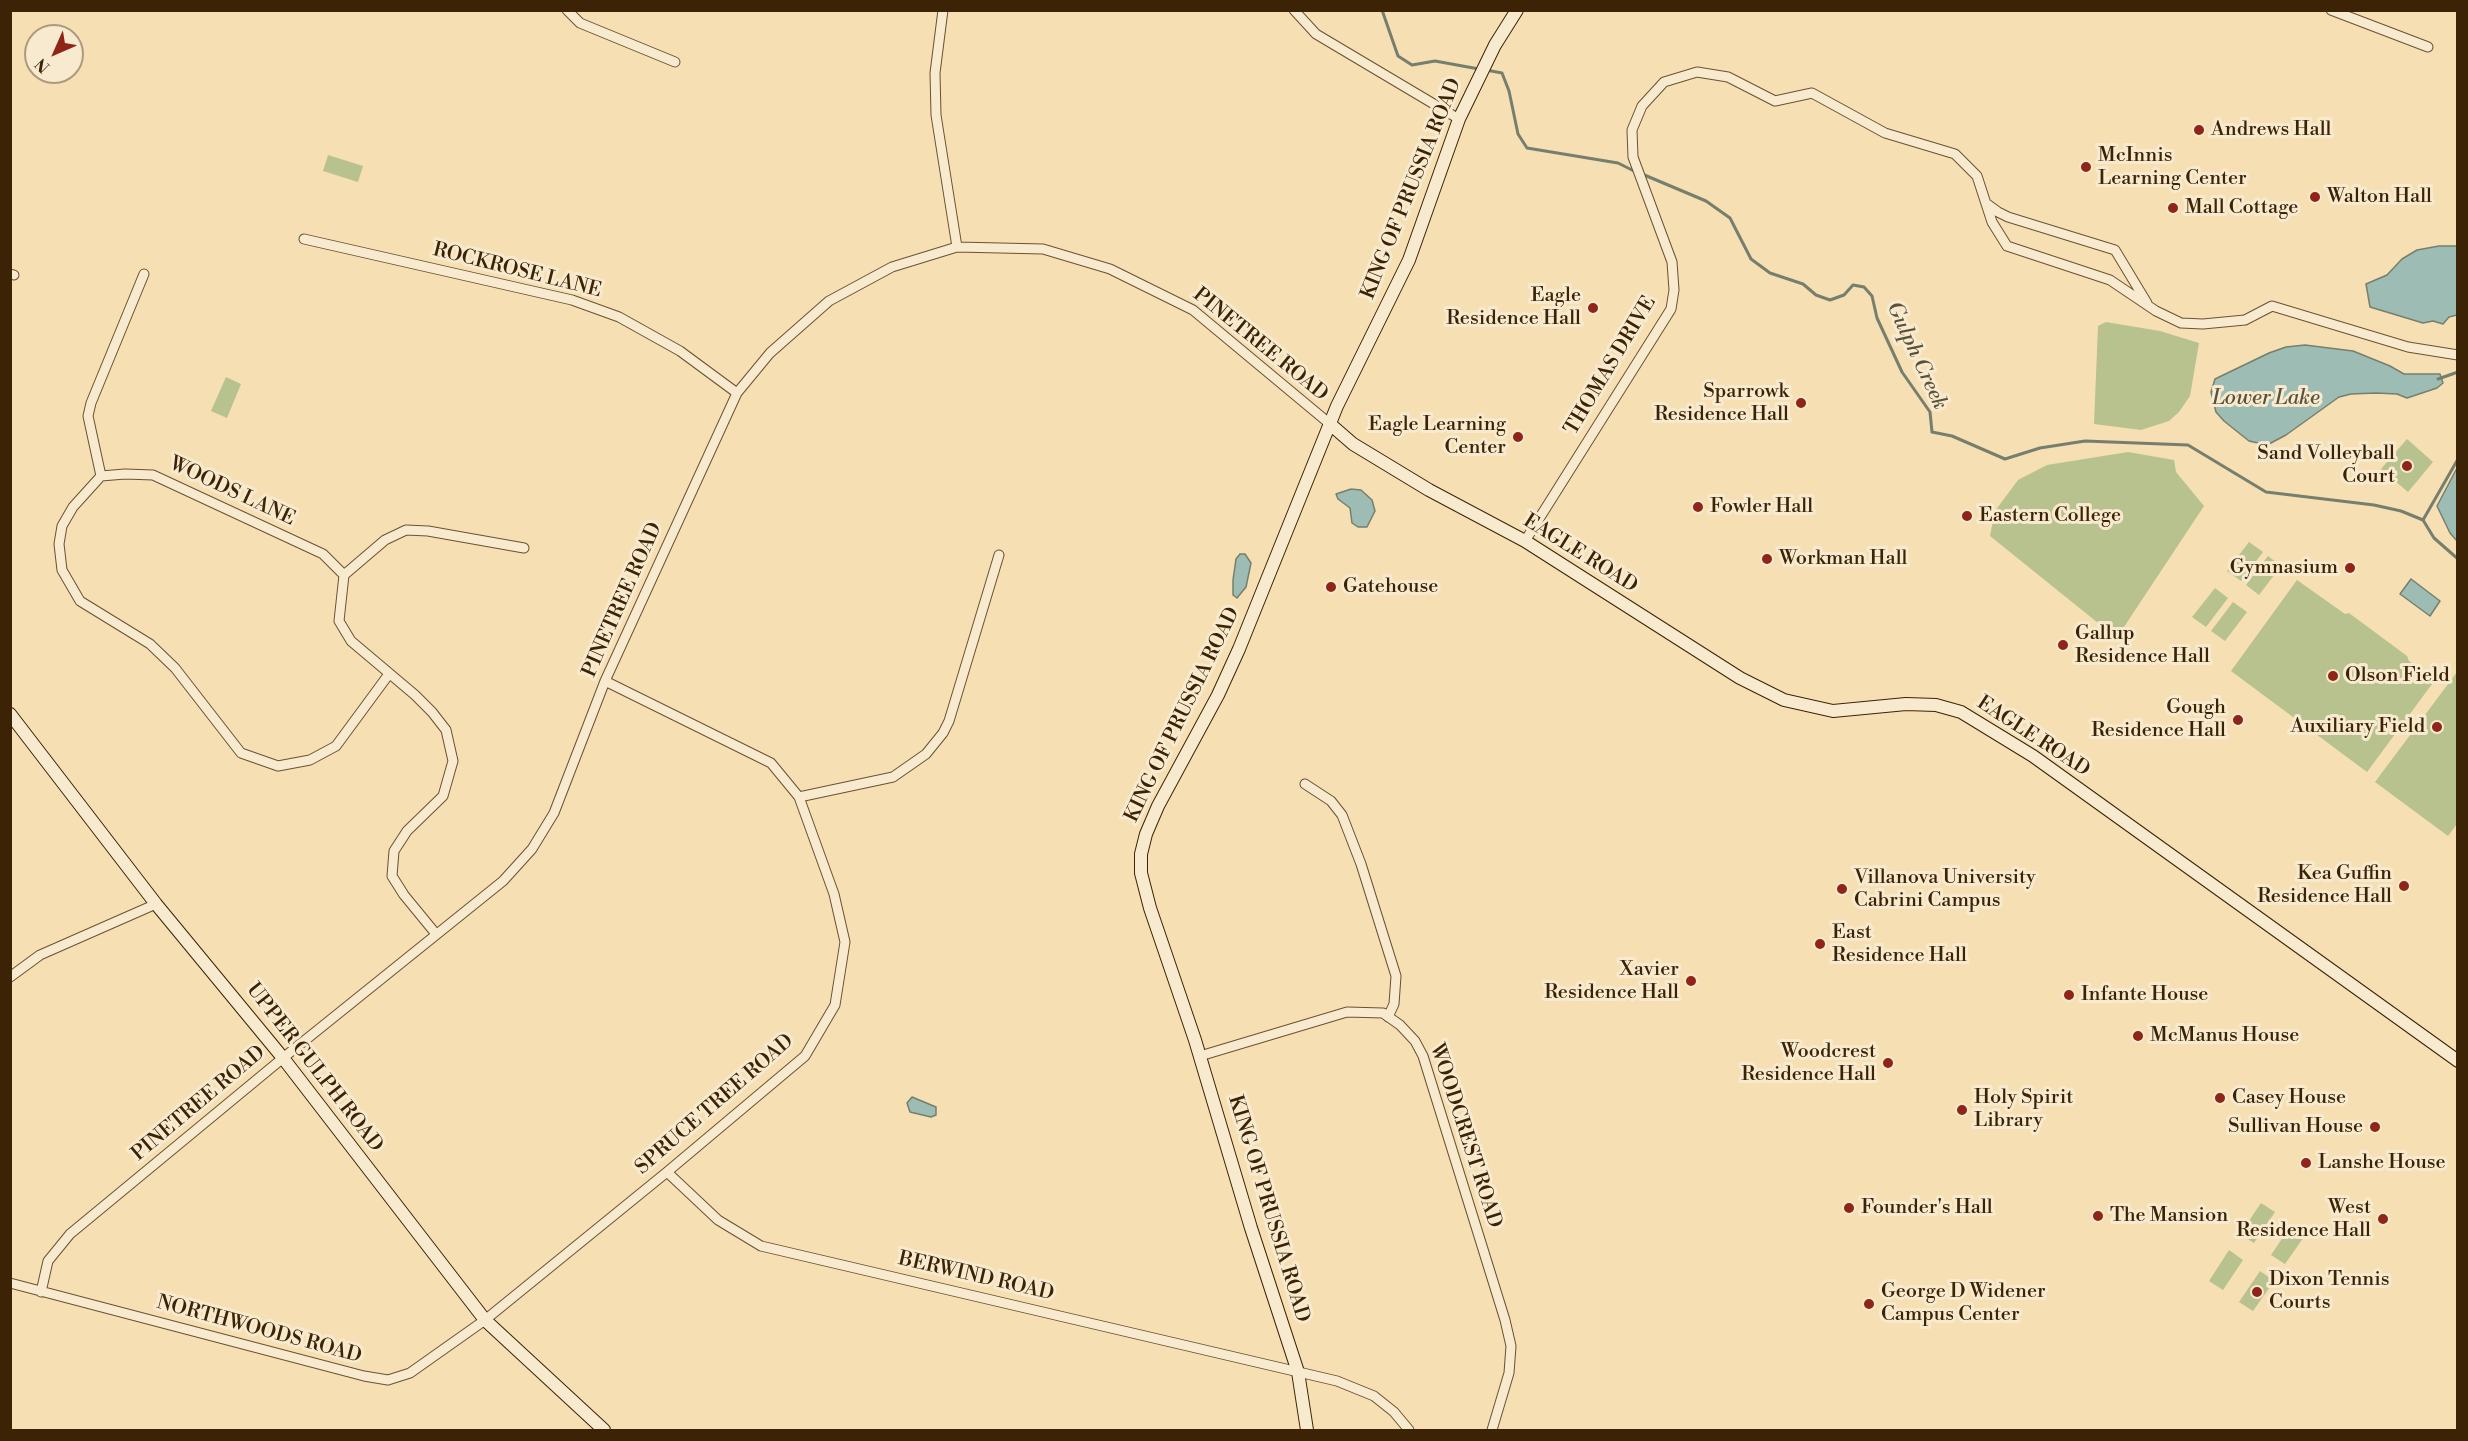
<!DOCTYPE html>
<html>
<head>
<meta charset="utf-8">
<style>
  body { margin:0 }
  #map { position:relative; width:2468px; height:1441px; overflow:hidden; background:#f5dfb3; font-family:"Libre Bodoni",serif }
  canvas { display:block }
  .frame { position:absolute; inset:0; border:12px solid #3c2306; pointer-events:none }
  .north { position:absolute; left:24px; top:24px; width:60px; height:60px; box-sizing:border-box; background:#f8eace; border:2px solid #ad9a7e; border-radius:50%; rotate:225deg; font-size:16px; font-weight:700; line-height:24px; text-align:center; color:#3c2306 }
  .north::after { content:''; display:block; margin:auto; width:21px; height:27px; background:#8f2418; clip-path:polygon(50% 0,100% 100%,50% 72%,0 100%) }
</style>
</head>
<body>
<div id="map">
<canvas width="2468" height="1441"></canvas>
<div class="frame"></div>
<div class="north">N</div>
</div>
<script>
const ctx = document.querySelector('canvas').getContext('2d');
ctx.lineJoin = 'round';
function fill(path, color) { ctx.fillStyle = color; ctx.fill(path, 'evenodd'); }
const shape = rows => new Path2D(rows.map(r => 'M' + r).join(''));
function trace(path, color, width, dash) { ctx.strokeStyle = color; ctx.lineWidth = width; ctx.lineCap = dash ? 'butt' : 'round'; ctx.setLineDash(dash || []); ctx.stroke(path); }
function label(font, color, halo, rows, align = 'center') {
  ctx.font = font + ' "Libre Bodoni",serif'; ctx.lineWidth = 6; ctx.setLineDash([]); ctx.textBaseline = 'middle'; ctx.strokeStyle = halo; ctx.fillStyle = color; for (const [text, x, y, turn = 0] of rows) {
    ctx.save(); ctx.translate(x, y); ctx.rotate((+turn || 0) * Math.PI / 180); ctx.textAlign = isNaN(turn) ? turn : align; if (halo) ctx.strokeText(text, 0, 0); ctx.fillText(text, 0, 0); ctx.restore();
  }
}
fill(shape([
  [328,155,363,166,358,182,323,171],
  [2106,322,2160,331,2199,343,2190,396,2179,412,2169,421,2141,430,2094,424,2098,326],
  [226,377,241,384,227,418,211,411],
  [2407,439,2433,462,2408,492,2381,469],
  [2128,452,2174,460,2176,472,2204,506,2118,636,2113,635,1990,536,1995,511,2018,480,2047,465],
  [2249,542,2263,552,2241,581,2227,571],
  [2268,556,2281,566,2259,595,2246,585],
  [2297,580,2345,614,2349,613,2407,656,2409,661,2435,680,2367,772,2231,671],
  [2215,588,2228,598,2206,627,2192,617],
  [2233,602,2247,612,2225,641,2211,631],
  [2457,672,2457,824,2448,836,2375,782],
  [2261,1203,2275,1212,2254,1243,2240,1234],
  [2292,1224,2306,1234,2285,1264,2271,1255],
  [2229,1250,2243,1260,2223,1290,2209,1281],
  [2260,1271,2274,1281,2253,1311,2239,1302]
]), '#b8c28f');
const water = shape([
  [2439,246,2457,246,2457,315,2449,317,2443,324,2433,321,2423,323,2370,307,2366,284,2387,275,2402,259,2417,250,2439,246],
  [2305,345,2353,351,2390,366,2404,374,2440,374,2443,383,2437,388,2407,398,2397,394,2376,393,2351,394,2339,397,2286,435,2267,445,2249,441,2224,421,2216,412,2211,392,2215,379,2269,353,2286,347,2305,345],
  [2457,468,2457,541,2450,533,2437,506,2457,468],
  [1351,489,1361,490,1372,500,1375,511,1367,527,1358,527,1352,523,1350,508,1338,499,1336,494,1351,489],
  [1240,554,1245,554,1251,563,1246,587,1237,598,1233,595,1233,580,1236,559,1240,554],
  [2411,579,2440,601,2430,616,2400,594,2411,579],
  [912,1097,936,1107,936,1115,931,1117,910,1112,907,1103,912,1097]
]);
fill(water, '#9dbcb3');
trace(water, '#767f6e', 1.5);
trace(shape([
  [1382,10,1398,56,1412,65,1435,61,1479,69],
  [1486,70,1502,73,1509,91,1518,134,1527,148,1618,163,1636,172],
  [1642,174,1706,201,1730,218,1751,259,1770,273,1803,284,1816,295,1830,300,1844,295,1853,285,1864,287,1872,296,1877,318,1902,372,1930,412,1932,432,1952,436,2005,459,2040,448,2085,441,2188,445,2266,492,2374,505,2401,511,2423,520,2434,538,2458,559],
  [2438,379,2458,372],
  [2423,520,2458,459]
]), '#767f6e', 3);
const street = shape([
  [567,10,580,23,675,62],
  [943,10,935,73,936,115,957,247],
  [1294,10,1316,34,1459,119],
  [2331,10,2428,47],
  [1987,204,1998,212,2008,217,2115,250,2147,303],
  [304,239,572,300,619,317,680,351,737,393],
  [10,274,14,275],
  [101,476,88,416,91,403,144,274],
  [1525,541,1671,309,1674,290,1672,262,1633,157,1632,130,1642,106,1664,82,1697,72,1728,77,1775,101,1812,93,1885,133,1955,154,1977,176,1992,222,2007,246,2110,280,2156,311,2181,323,2203,324,2245,320,2272,306,2408,347,2458,355],
  [344,575,385,540,406,530,428,531,524,548],
  [389,674,336,746,310,760,278,766,241,753,175,668,150,644,80,601,62,570,59,544,62,526,73,507,101,476,125,474,153,475,323,554,344,575,339,621,351,641,415,695,432,712,446,730,453,761,443,796,407,831,394,851,392,876,404,895,436,934],
  [1305,784,1331,801,1342,815,1361,864,1396,976,1394,1004,1388,1017],
  [799,797,893,777,926,754,943,733,949,721,999,555],
  [10,977,40,955,156,904],
  [1200,1056,1347,1012,1383,1013,1400,1025,1415,1041,1423,1056,1505,1320,1511,1346,1509,1373,1492,1430],
  [667,1172,718,1220,761,1246,1337,1381,1374,1396,1394,1412,1409,1430],
  [10,1283,364,1376,388,1380,410,1373,485,1320,667,1172,805,1056,835,1005,845,942,834,894,799,797,771,763,605,681],
  [41,1292,48,1261,70,1234,283,1058,503,881,532,849,554,813,605,681,737,393,770,353,829,301,892,267,957,247,1043,249,1110,269,1193,310,1330,424]
]);
const secondary = shape([
  [1330,424,1353,444,1429,490,1525,541,1740,678,1784,700,1833,711,1906,704,1936,705,1961,712,2033,756,2458,1061],
  [10,714,156,904,283,1058,485,1320,604,1430],
  [1307,1430,1298,1372,1251,1228,1195,1040,1150,908,1141,873,1141,854,1146,834,1158,806,1218,695,1239,649,1337,406,1409,260,1459,119,1495,45,1517,10]
]);
trace(street, '#6a5231', 11);
trace(secondary, '#3c2306', 14);
trace(street, '#f8eace', 9);
trace(secondary, '#f8eace', 12);
for (const [x, y, r, color] of [
  [2199,130,6,"#8f2418"],
  [2086,167,6,"#8f2418"],
  [2315,197,6,"#8f2418"],
  [2173,208,6,"#8f2418"],
  [1593,308,6,"#8f2418"],
  [1801,403,6,"#8f2418"],
  [1518,437,6,"#8f2418"],
  [2407,466,6,"#8f2418"],
  [1698,507,6,"#8f2418"],
  [1967,516,6,"#8f2418"],
  [1767,559,6,"#8f2418"],
  [2350,568,6,"#8f2418"],
  [1331,587,6,"#8f2418"],
  [2063,645,6,"#8f2418"],
  [2333,676,6,"#8f2418"],
  [2238,720,6,"#8f2418"],
  [2437,727,6,"#8f2418"],
  [2404,886,6,"#8f2418"],
  [1842,889,6,"#8f2418"],
  [1820,944,6,"#8f2418"],
  [1691,981,6,"#8f2418"],
  [2069,995,6,"#8f2418"],
  [2138,1036,6,"#8f2418"],
  [1888,1063,6,"#8f2418"],
  [2220,1098,6,"#8f2418"],
  [1962,1110,6,"#8f2418"],
  [2375,1127,6,"#8f2418"],
  [2306,1163,6,"#8f2418"],
  [1849,1208,6,"#8f2418"],
  [2098,1216,6,"#8f2418"],
  [2383,1219,6,"#8f2418"],
  [2257,1292,6,"#8f2418"],
  [1869,1304,6,"#8f2418"]
]) { const dot = new Path2D(); dot.arc(x, y, r, 0, 2 * Math.PI); ctx.fillStyle = color; ctx.fill(dot); trace(dot, '#f8eace', 2); }
label('20px', '#3c2306', '#f8eace', [
  ["Andrews Hall",2211,130],
  ["McInnis",2098,156],
  ["Learning Center",2098,179],
  ["Walton Hall",2327,197],
  ["Mall Cottage",2185,208],
  ["Eagle",1581,296,"right"],
  ["Residence Hall",1581,319,"right"],
  ["Sparrowk",1789,392,"right"],
  ["Residence Hall",1789,415,"right"],
  ["Eagle Learning",1506,425,"right"],
  ["Center",1506,448,"right"],
  ["Sand Volleyball",2395,454,"right"],
  ["Court",2395,477,"right"],
  ["Fowler Hall",1710,507],
  ["Eastern College",1979,516],
  ["Workman Hall",1779,559],
  ["Gymnasium",2338,568,"right"],
  ["Gatehouse",1343,587],
  ["Gallup",2075,634],
  ["Residence Hall",2075,657],
  ["Olson Field",2345,676],
  ["Gough",2226,708,"right"],
  ["Residence Hall",2226,731,"right"],
  ["Auxiliary Field",2425,727,"right"],
  ["Kea Guffin",2392,874,"right"],
  ["Residence Hall",2392,897,"right"],
  ["Villanova University",1854,878],
  ["Cabrini Campus",1854,901],
  ["East",1832,933],
  ["Residence Hall",1832,956],
  ["Xavier",1679,970,"right"],
  ["Residence Hall",1679,993,"right"],
  ["Infante House",2081,995],
  ["McManus House",2150,1036],
  ["Woodcrest",1876,1052,"right"],
  ["Residence Hall",1876,1075,"right"],
  ["Holy Spirit",1974,1098],
  ["Library",1974,1121],
  ["Casey House",2232,1098],
  ["Sullivan House",2363,1127,"right"],
  ["Lanshe House",2318,1163],
  ["Founder's Hall",1861,1208],
  ["West",2371,1208,"right"],
  ["Residence Hall",2371,1231,"right"],
  ["The Mansion",2110,1216],
  ["Dixon Tennis",2269,1280],
  ["Courts",2269,1303],
  ["George D Widener",1881,1292],
  ["Campus Center",1881,1315]
], 'left');
label('20px', '#3c2306', '#f8eace', [
  ["KING OF PRUSSIA ROAD",1412,189,-68],
  ["ROCKROSE LANE",517,271,14],
  ["PINETREE ROAD",1260,345,39],
  ["THOMAS DRIVE",1611,366,-59],
  ["WOODS LANE",232,492,25],
  ["EAGLE ROAD",1580,554,32],
  ["PINETREE ROAD",623,600,-66],
  ["KING OF PRUSSIA ROAD",1183,715,-64],
  ["EAGLE ROAD",2033,737,33],
  ["UPPER GULPH ROAD",314,1068,52],
  ["PINETREE ROAD",199,1104,-40],
  ["SPRUCE TREE ROAD",715,1105,-41],
  ["WOODCREST ROAD",1465,1136,72],
  ["KING OF PRUSSIA ROAD",1268,1209,73],
  ["BERWIND ROAD",976,1277,13],
  ["NORTHWOODS ROAD",259,1330,15]
]);
label('italic 21px', '#59513a', '#f8eace', [
  ["Gulph Creek",1916,356,65],
  ["Lower Lake",2266,399]
]);
</script>
</body>
</html>
